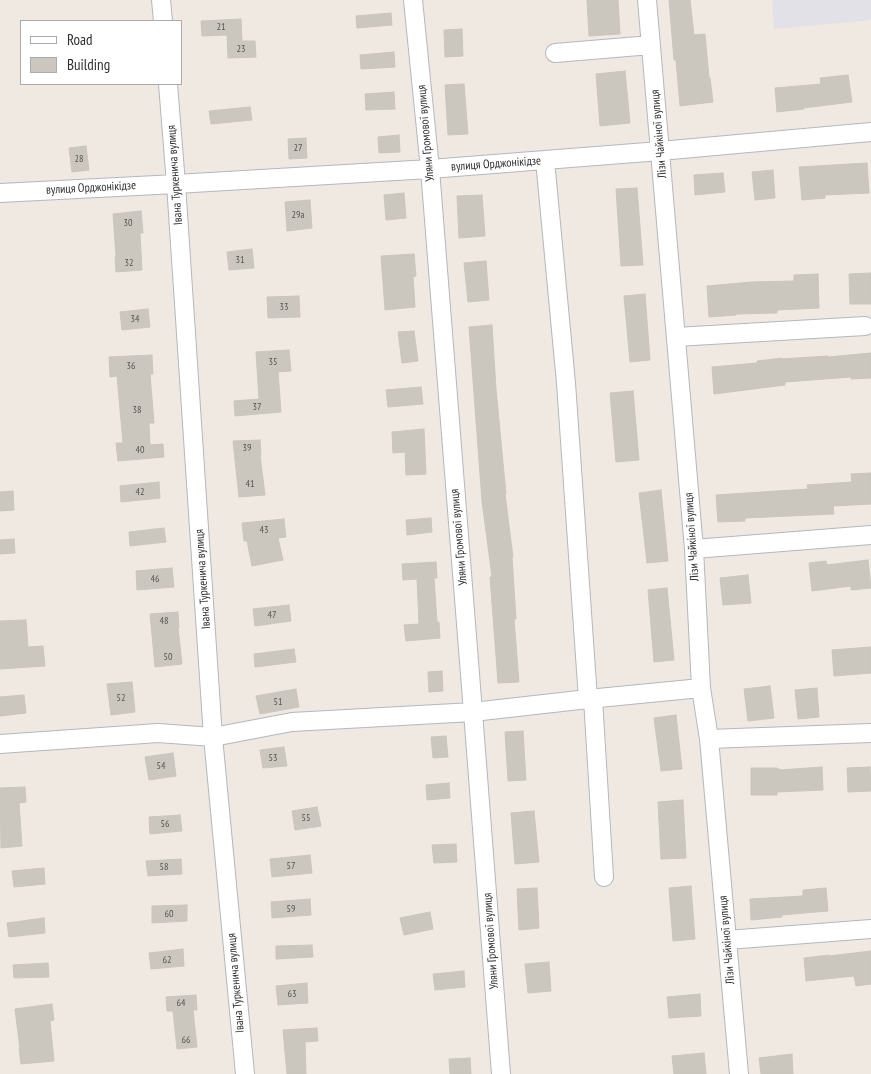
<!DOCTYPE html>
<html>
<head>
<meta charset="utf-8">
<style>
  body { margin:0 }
  #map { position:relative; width:871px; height:1074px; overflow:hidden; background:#efe9e1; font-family:"PT Sans Narrow",sans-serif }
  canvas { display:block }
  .legend { position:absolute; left:20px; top:20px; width:162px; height:65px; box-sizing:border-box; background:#fff; border:1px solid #ababab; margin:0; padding:6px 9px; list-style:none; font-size:15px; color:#2e2e2e }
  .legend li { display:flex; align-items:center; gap:10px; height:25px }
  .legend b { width:25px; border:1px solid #ababab }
</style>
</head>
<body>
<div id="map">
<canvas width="871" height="1074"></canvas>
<ul class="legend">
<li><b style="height:6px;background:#fff"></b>Road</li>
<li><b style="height:14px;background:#cbc7bf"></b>Building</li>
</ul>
</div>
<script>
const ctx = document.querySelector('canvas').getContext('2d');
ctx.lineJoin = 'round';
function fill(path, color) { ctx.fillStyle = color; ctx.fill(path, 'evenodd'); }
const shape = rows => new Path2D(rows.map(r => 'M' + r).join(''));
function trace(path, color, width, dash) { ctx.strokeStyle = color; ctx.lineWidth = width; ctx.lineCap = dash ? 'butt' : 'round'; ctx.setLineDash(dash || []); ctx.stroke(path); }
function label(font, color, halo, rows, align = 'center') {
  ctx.font = font + ' "PT Sans Narrow",sans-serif'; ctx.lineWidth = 4; ctx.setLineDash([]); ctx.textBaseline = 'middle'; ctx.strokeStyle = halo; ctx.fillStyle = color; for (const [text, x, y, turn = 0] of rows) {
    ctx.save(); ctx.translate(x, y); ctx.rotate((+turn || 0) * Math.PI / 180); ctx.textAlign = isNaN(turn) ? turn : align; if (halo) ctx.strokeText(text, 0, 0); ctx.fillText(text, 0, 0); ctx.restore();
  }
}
fill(shape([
  [772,0,871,0,871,19,862,21,774,29]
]), '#e3e1e8');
const building = shape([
  [587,0,618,0,620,34,589,36,587,0],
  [669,0,690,0,694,35,705,34,709,78,710,78,713,102,680,106,676,60,674,60,669,0],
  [391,13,392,25,357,28,356,16,391,13],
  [241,19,242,41,255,41,256,57,228,58,227,35,202,36,201,21,241,19],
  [462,29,463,56,445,57,444,30,462,29],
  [394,52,395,67,361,69,360,55,394,52],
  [625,71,630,123,600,126,596,74,625,71],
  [848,75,852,102,803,108,804,109,777,112,775,88,821,84,820,78,848,75],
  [464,84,468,134,448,135,445,85,464,84],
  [394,92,395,109,366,110,365,94,394,92],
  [250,107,252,120,211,124,209,111,250,107],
  [399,135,400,152,379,153,378,137,399,135],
  [306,138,307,158,289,159,288,139,306,138],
  [86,146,89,170,72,172,69,148,86,146],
  [867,163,869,193,825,195,825,198,802,200,799,167,867,163],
  [773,170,775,198,755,200,752,172,773,170],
  [723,173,725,192,695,195,694,175,723,173],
  [637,188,643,265,621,266,616,189,637,188],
  [404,193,406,218,386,220,384,195,404,193],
  [482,195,485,236,459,238,457,196,482,195],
  [310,200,312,228,287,231,285,202,310,200],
  [141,211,143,233,140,233,142,270,116,272,115,257,116,256,113,214,141,211],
  [252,249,254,268,229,270,227,252,252,249],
  [414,254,416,276,413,277,415,307,385,310,381,256,414,254],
  [486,261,489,300,468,302,464,263,486,261],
  [871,273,871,304,850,304,849,274,871,273],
  [818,274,819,308,777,310,777,313,736,314,736,315,709,317,707,286,751,282,794,281,794,275,818,274],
  [645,294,650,360,630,362,624,296,645,294],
  [299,296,300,317,268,318,267,297,299,296],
  [148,309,150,327,122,330,120,312,148,309],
  [492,325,496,389,506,494,505,494,513,557,512,557,516,619,514,619,519,682,498,683,490,577,492,577,482,501,469,327,492,325],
  [414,331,418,361,402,363,398,332,414,331],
  [289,350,291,371,278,372,281,412,235,416,234,401,259,399,256,352,289,350],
  [871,353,871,378,851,379,851,377,785,382,785,385,714,394,712,367,757,363,757,361,782,358,782,359,828,356,828,357,871,353],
  [152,355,153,374,150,374,154,423,149,423,150,445,163,444,164,457,118,461,116,443,123,443,117,376,110,377,109,357,152,355],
  [421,387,423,404,388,407,386,390,421,387],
  [633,391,639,460,616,462,610,393,633,391],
  [424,429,426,474,406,475,405,452,393,453,392,432,424,429],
  [260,440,261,455,260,455,265,495,239,497,233,441,260,440],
  [871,473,871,504,833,506,834,514,745,518,745,521,718,522,716,495,808,489,807,485,852,482,851,474,871,473],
  [159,482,160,498,121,502,120,486,159,482],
  [661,490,668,561,647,563,639,493,661,490],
  [13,491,14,510,0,511,0,492,13,491],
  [431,518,432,532,407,535,406,520,431,518],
  [284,519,286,537,278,538,283,560,252,566,247,541,244,541,242,523,284,519],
  [164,528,166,542,130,546,129,532,164,528],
  [14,539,15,553,0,554,0,540,14,539],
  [868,560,871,588,851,590,851,586,812,591,809,563,826,561,827,565,868,560],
  [436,562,437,578,434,578,437,622,439,622,440,638,406,641,404,625,419,624,417,579,403,580,402,564,436,562],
  [172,568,174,587,137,590,136,571,172,568],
  [748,575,751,603,723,605,720,578,748,575],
  [667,588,674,660,654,662,648,590,667,588],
  [289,605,291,621,255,626,253,609,289,605],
  [178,612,179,628,178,628,182,664,155,667,150,614,178,612],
  [26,620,28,647,43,646,45,666,0,669,0,621,26,620],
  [871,647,871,673,834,676,832,650,871,647],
  [294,649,296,662,255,667,254,654,294,649],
  [442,671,443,691,429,692,428,672,442,671],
  [132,682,135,712,111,715,107,684,132,682],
  [770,686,774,718,748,721,744,689,770,686],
  [817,688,819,717,798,719,795,690,817,688],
  [296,689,299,707,260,714,256,696,296,689],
  [24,695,26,713,0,716,0,697,24,695],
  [676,715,682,769,661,771,654,718,676,715],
  [523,731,526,780,508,781,505,732,523,731],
  [446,736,448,757,433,758,431,737,446,736],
  [284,747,287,766,263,768,260,750,284,747],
  [173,753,176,776,149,780,145,757,173,753],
  [822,767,823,790,777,792,777,795,751,795,751,768,777,768,777,769,780,769,780,770,822,767],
  [870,767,871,791,848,792,847,768,870,767],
  [449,783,450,798,427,800,426,785,449,783],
  [25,787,26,802,19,803,22,846,1,848,0,788,25,787],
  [683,800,686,858,661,859,658,802,683,800],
  [317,807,321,826,295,830,292,811,317,807],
  [534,811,539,862,515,864,511,813,534,811],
  [180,815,182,831,150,834,149,817,180,815],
  [456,844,457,862,434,863,432,845,456,844],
  [310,855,312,873,272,877,270,859,310,855],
  [181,859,182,874,148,876,146,861,181,859],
  [44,868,45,884,14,887,12,871,44,868],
  [691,886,695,939,673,941,669,888,691,886],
  [537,888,539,928,519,930,517,889,537,888],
  [826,888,828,911,782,915,782,917,751,920,750,899,803,896,803,890,826,888],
  [310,899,311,915,272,918,271,902,310,899],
  [187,905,187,921,152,923,152,906,187,905],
  [430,912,433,929,404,935,400,918,430,912],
  [44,918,45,933,9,937,7,923,44,918],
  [312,945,313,957,276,959,276,946,312,945],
  [183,949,184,966,151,969,149,953,183,949],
  [871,951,871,984,856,986,854,976,806,981,804,958,829,955,829,956,871,951],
  [549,962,551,991,528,993,525,964,549,962],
  [48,963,49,977,14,978,13,965,48,963],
  [464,971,465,987,435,990,433,974,464,971],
  [307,983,308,1003,278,1005,276,986,307,983],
  [700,994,701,1016,669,1018,667,997,700,994],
  [196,995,197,1010,193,1010,197,1047,177,1049,173,1011,167,1011,166,997,196,995],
  [52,1004,54,1020,50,1021,54,1061,21,1064,19,1049,20,1049,15,1009,52,1004],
  [317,1028,318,1041,305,1042,306,1074,287,1074,283,1030,317,1028],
  [704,1053,706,1074,674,1074,672,1056,704,1053],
  [792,1054,793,1074,761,1074,759,1058,792,1054],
  [470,1058,471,1074,450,1074,449,1059,470,1058]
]);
fill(building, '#cbc7bf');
trace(building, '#cbc5ba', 1);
const minor = shape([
  [161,0,163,21],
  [413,0,430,169,473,712,501,1074],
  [647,0,694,549,701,688,709,739,739,1074],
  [555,53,651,45],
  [168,84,176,184,213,737,245,1074],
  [545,160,566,383,588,699],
  [0,193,176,184,430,169,660,151,871,132],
  [676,337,865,326],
  [694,549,871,535],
  [593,699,604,877],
  [709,739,871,733],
  [0,744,158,733,213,737,292,722,473,712,588,699,701,688],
  [727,940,871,929]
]);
trace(minor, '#b4b7c1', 20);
trace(minor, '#fff', 18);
label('10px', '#555452', null, [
  ["21",221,27],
  ["23",241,49],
  ["27",298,148],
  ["28",79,159],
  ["29а",298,215],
  ["30",128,223],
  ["31",240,260],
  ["32",129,263],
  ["33",284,307],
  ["34",135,319],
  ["35",273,362],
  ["36",131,366],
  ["37",257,407],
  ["38",137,410],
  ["39",247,448],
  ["40",140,450],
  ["41",250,484],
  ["42",140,492],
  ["43",264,530],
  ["46",155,579],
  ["47",272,615],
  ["48",164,621],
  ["50",168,657],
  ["52",121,698],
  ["51",278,702],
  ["53",273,758],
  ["54",161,766],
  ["55",306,818],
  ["56",165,824],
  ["57",291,866],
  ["58",164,867],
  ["59",291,909],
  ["60",169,914],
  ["62",167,960],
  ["63",292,994],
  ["64",181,1003],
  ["66",186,1040]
]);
label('12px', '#2e2e2e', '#fff', [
  ["Уляни Громової вулиця",426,133,-95],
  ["Лізи Чайкіної вулиця",659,134,-95],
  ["вулиця Орджонікідзе",496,164,-4],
  ["Івана Туркенича вулиця",175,175,-94],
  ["вулиця Орджонікідзе",91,188,-3],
  ["Уляни Громової вулиця",459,537,-95],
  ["Лізи Чайкіної вулиця",692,537,-94],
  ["Івана Туркенича вулиця",203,579,-94],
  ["Лізи Чайкіної вулиця",727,940,-95],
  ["Уляни Громової вулиця",491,941,-94],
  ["Івана Туркенича вулиця",236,983,-95]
]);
</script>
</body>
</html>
